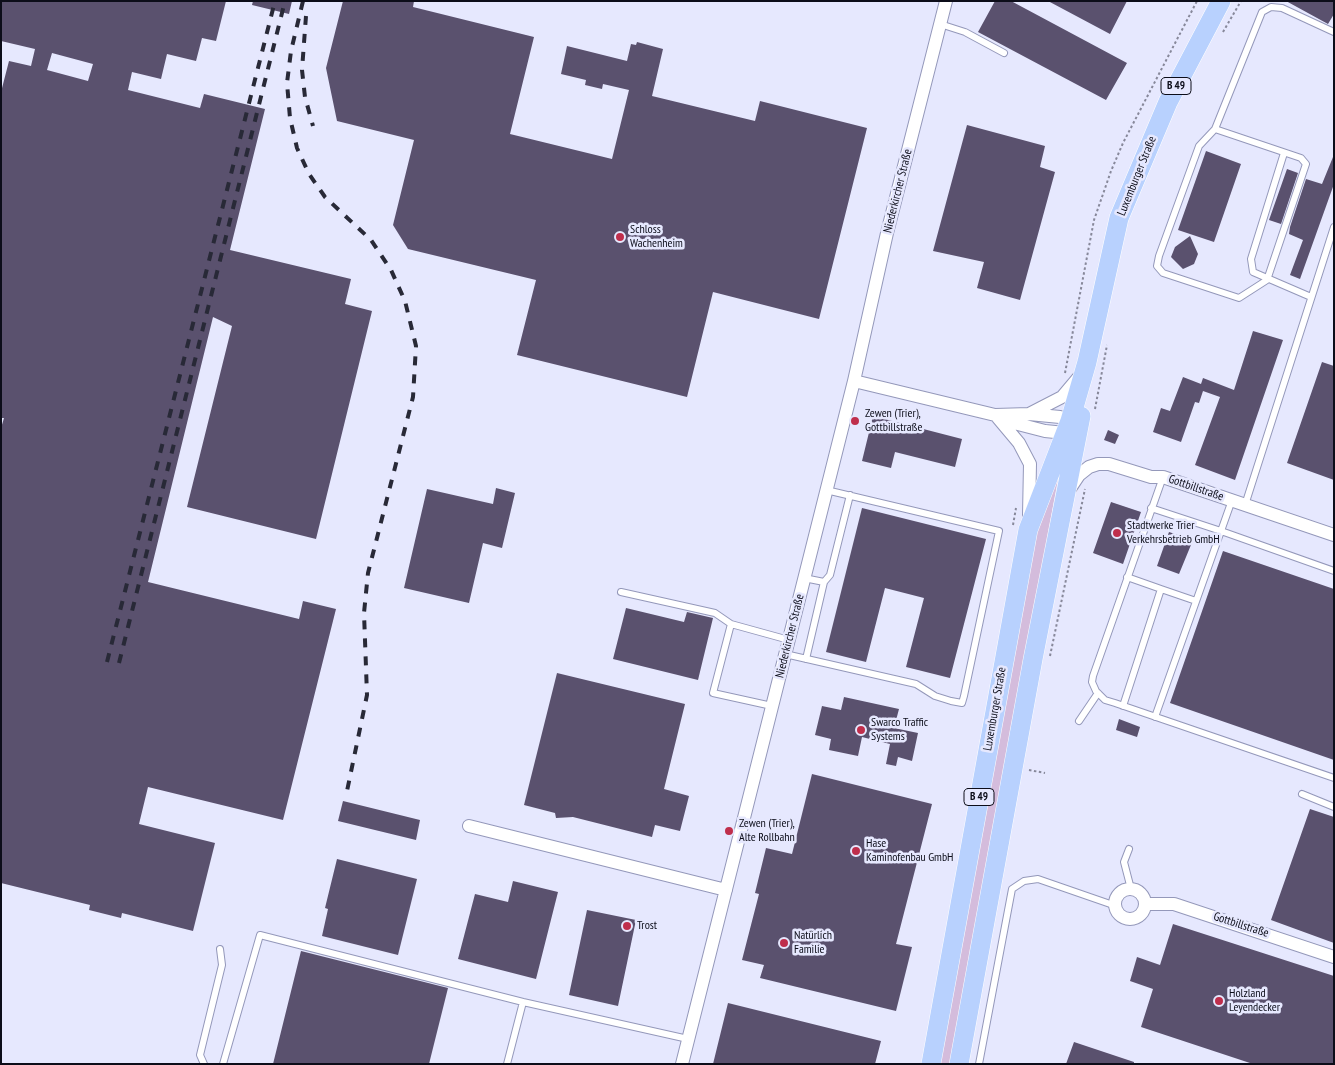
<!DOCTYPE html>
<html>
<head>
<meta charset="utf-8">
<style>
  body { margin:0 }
  #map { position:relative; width:1335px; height:1065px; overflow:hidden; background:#e6e8fe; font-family:"PT Sans Narrow",sans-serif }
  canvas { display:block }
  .frame { position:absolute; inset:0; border:2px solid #0c0d19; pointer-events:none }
</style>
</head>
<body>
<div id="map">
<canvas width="1335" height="1065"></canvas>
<div class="frame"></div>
</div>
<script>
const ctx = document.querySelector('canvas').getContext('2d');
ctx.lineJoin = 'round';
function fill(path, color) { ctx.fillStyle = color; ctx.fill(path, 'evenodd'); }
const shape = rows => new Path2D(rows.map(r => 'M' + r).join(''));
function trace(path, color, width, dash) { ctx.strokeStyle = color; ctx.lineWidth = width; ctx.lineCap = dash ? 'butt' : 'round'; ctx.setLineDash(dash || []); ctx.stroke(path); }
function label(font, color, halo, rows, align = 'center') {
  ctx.font = font + ' "PT Sans Narrow",sans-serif'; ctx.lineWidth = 5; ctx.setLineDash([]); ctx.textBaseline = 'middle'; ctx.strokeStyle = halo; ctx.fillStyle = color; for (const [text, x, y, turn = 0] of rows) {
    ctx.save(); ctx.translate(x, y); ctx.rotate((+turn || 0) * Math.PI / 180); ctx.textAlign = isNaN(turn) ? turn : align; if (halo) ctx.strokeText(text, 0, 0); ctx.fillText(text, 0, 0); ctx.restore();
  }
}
fill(shape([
  [1061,462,953,1064,939,1064,1032,546]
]), '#d4bcdc');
fill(shape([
  [1,1,226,1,216,41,202,38,196,61,167,54,161,79,132,72,128,90,200,108,204,94,265,109,230,250,351,279,345,304,372,311,316,539,187,507,232,326,213,317,148,582,299,619,303,601,336,609,283,820,148,787,139,824,215,843,193,931,122,913,121,918,89,910,90,905,1,883,1,428,4,418,1,418,1,92,9,61,31,66,35,49,1,41],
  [52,53,93,64,88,81,47,70],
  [253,1,292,1,289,14,252,5],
  [343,1,414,1,413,7,534,37,510,134,612,159,629,90,603,84,602,89,585,85,586,80,561,74,567,46,627,61,631,44,636,45,637,42,663,49,652,96,755,121,760,101,867,128,819,319,713,292,687,397,517,355,536,280,408,249,393,225,414,140,337,121,326,68],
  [995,1,1011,1,1127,63,1106,100,978,32],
  [1048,1,1127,1,1110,34],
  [1286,1,1334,1,1334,14,1328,24],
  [967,125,1045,146,1040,167,1055,172,1020,300,977,288,984,262,933,251],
  [1206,151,1241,164,1214,242,1178,230],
  [1333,157,1334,184,1300,279,1290,275,1303,240,1289,234,1290,227,1306,179,1322,184],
  [1287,169,1298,173,1281,224,1269,220],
  [1190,236,1198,254,1194,264,1183,269,1171,257,1175,247],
  [1253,331,1283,340,1235,480,1195,465,1220,397,1203,391,1199,403,1195,402,1181,442,1153,432,1161,408,1170,411,1183,377,1201,384,1203,378,1234,390],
  [1322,362,1334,366,1334,480,1287,463],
  [873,416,962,439,955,467,895,452,891,468,862,461],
  [1108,430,1119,435,1115,444,1104,440],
  [496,488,515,493,502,548,483,543,469,603,404,588,427,489,493,504],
  [1111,502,1141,512,1123,564,1093,553],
  [862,508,986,539,950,678,906,667,924,598,885,588,866,662,826,652],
  [1169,532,1193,540,1179,574,1157,566],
  [1223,551,1334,589,1334,760,1170,703],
  [626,608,684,622,687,612,713,618,698,680,613,659],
  [557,673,685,704,664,789,689,796,680,831,655,825,652,837,573,817,556,818,555,813,524,805],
  [844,697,899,709,894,728,918,733,912,761,898,757,896,766,886,764,890,744,862,737,858,756,829,750,831,739,815,735,822,706,841,710],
  [1119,719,1140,727,1137,737,1116,730],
  [812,774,932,804,896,944,912,947,896,1011,760,978,764,965,742,960,759,894,755,893,766,848,792,854],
  [343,801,420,820,416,840,338,821],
  [1310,809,1334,817,1334,943,1271,920],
  [337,859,417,879,398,955,322,936,328,909,325,908],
  [513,881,558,892,536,979,458,959,475,894,508,902],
  [587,910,636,920,618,1006,569,995],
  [1173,924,1334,976,1334,1064,1253,1064,1141,1027,1153,989,1130,981,1137,957,1160,965],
  [301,951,448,988,429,1064,273,1064],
  [728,1003,881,1041,875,1064,713,1064],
  [1074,1042,1134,1062,1134,1064,1066,1064]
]), '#5a516e');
const lane = shape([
  [940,24,965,32,1004,53],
  [1215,129,1301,158,1306,164,1267,280,1239,298,1163,273,1157,266,1159,256,1199,146,1215,129,1262,12,1271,7,1282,8,1334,32],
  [1284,153,1251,259,1253,272,1311,297],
  [1163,477,1093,676,1092,682,1096,691,1105,700,1115,703,1334,778],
  [1232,500,1221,531,1334,571],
  [1245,505,1334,227],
  [1151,508,1221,531,1155,717],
  [804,578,824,582,830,575,850,495],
  [1161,589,1196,601],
  [621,592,715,613,731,624,789,640],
  [731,624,713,693,772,706],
  [785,654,916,684,935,696,951,701,962,703,964,696,999,531,826,490],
  [806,659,824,582],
  [1123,706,1161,589,1127,577],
  [1079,721,1098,693],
  [1302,794,1334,807],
  [1129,849,1124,862,1131,889],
  [204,1064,200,1055,222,965,220,949],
  [223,1064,260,935,523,1002,688,1039],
  [507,1064,523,1002],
  [979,1064,1012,889,1024,881,1038,879,1116,906]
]);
const street = shape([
  [854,381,995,415,1029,414,1060,417,1072,423,1078,431,1065,433,1045,431,1010,422,995,415],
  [1029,414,1062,397,1078,378],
  [998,418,1019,443,1030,464,1029,515],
  [1069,490,1079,475,1089,467,1098,464,1109,464,1151,477,1163,477,1334,535],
  [469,826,726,890],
  '1115 904a15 15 0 1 1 30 0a15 15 0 1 1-30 0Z',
  [1145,904,1174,904,1334,957],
  [682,1064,854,381,887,233,946,1]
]);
const primary = shape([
  [931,1064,1028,530,1070,421,1087,362,1119,218,1168,102,1221,1],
  [959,1064,1033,659,1081,416]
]);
trace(lane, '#9498ba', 8);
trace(street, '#9498ba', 14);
trace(primary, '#fff', 20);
trace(shape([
  [1223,32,1241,1],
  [1065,373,1094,220,1111,171,1123,143,1197,1],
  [1095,409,1107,345],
  [1013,525,1016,508],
  [1050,656,1085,489],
  [1029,770,1045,773]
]), '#87889a', 2, [2.5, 2.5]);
trace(lane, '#fff', 6);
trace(street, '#fff', 12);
trace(primary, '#b8d1fe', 19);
trace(shape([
  [303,1,291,51,287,83,290,118,297,148,309,174,325,197,371,240,391,270,405,301,416,346,413,397,368,573,364,613,367,695,347,791],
  [306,16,302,70,305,97,313,126],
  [107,662,275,1],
  [119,663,285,1]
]), '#282937', 4, [9, 9]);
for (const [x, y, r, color] of [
  [620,237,5,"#bf2e4c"],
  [855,421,5,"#bf2e4c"],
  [1117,533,5,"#bf2e4c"],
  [861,730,5,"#bf2e4c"],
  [729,831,5,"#bf2e4c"],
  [856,851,5,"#bf2e4c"],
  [627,926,5,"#bf2e4c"],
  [784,943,5,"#bf2e4c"],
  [1219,1001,5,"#bf2e4c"]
]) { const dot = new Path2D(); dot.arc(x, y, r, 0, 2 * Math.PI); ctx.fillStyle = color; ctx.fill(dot); trace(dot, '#e6e8fe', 2); }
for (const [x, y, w] of [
  [1176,86,30],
  [979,797,30]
]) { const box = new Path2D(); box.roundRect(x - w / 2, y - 8.5, w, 17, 4); ctx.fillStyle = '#e6e8fe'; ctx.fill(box); trace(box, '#0c0d19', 1); }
label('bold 11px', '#0c0d19', null, [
  ["B 49",1176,86],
  ["B 49",979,797]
]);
label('12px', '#0c0d19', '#e6e8fe', [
  ["Luxemburger Straße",1137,176,-68],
  ["Niederkircher Straße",898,191,-76],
  ["Gottbillstraße",1196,488,19],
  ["Niederkircher Straße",790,636,-76],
  ["Luxemburger Straße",995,709,-80],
  ["Gottbillstraße",1241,925,18]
]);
label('12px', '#0c0d19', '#e6e8fe', [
  ["Schloss",630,230],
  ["Wachenheim",630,244],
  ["Zewen (Trier),",865,414],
  ["Gottbillstraße",865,428],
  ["Stadtwerke Trier",1127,526],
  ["Verkehrsbetrieb GmbH",1127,540],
  ["Swarco Traffic",871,723],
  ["Systems",871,737],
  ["Zewen (Trier),",739,824],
  ["Alte Rollbahn",739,838],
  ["Hase",866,844],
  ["Kaminofenbau GmbH",866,858],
  ["Trost",637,926],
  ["Natürlich",794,936],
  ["Familie",794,950],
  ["Holzland",1229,994],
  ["Leyendecker",1229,1008]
], 'left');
</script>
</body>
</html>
